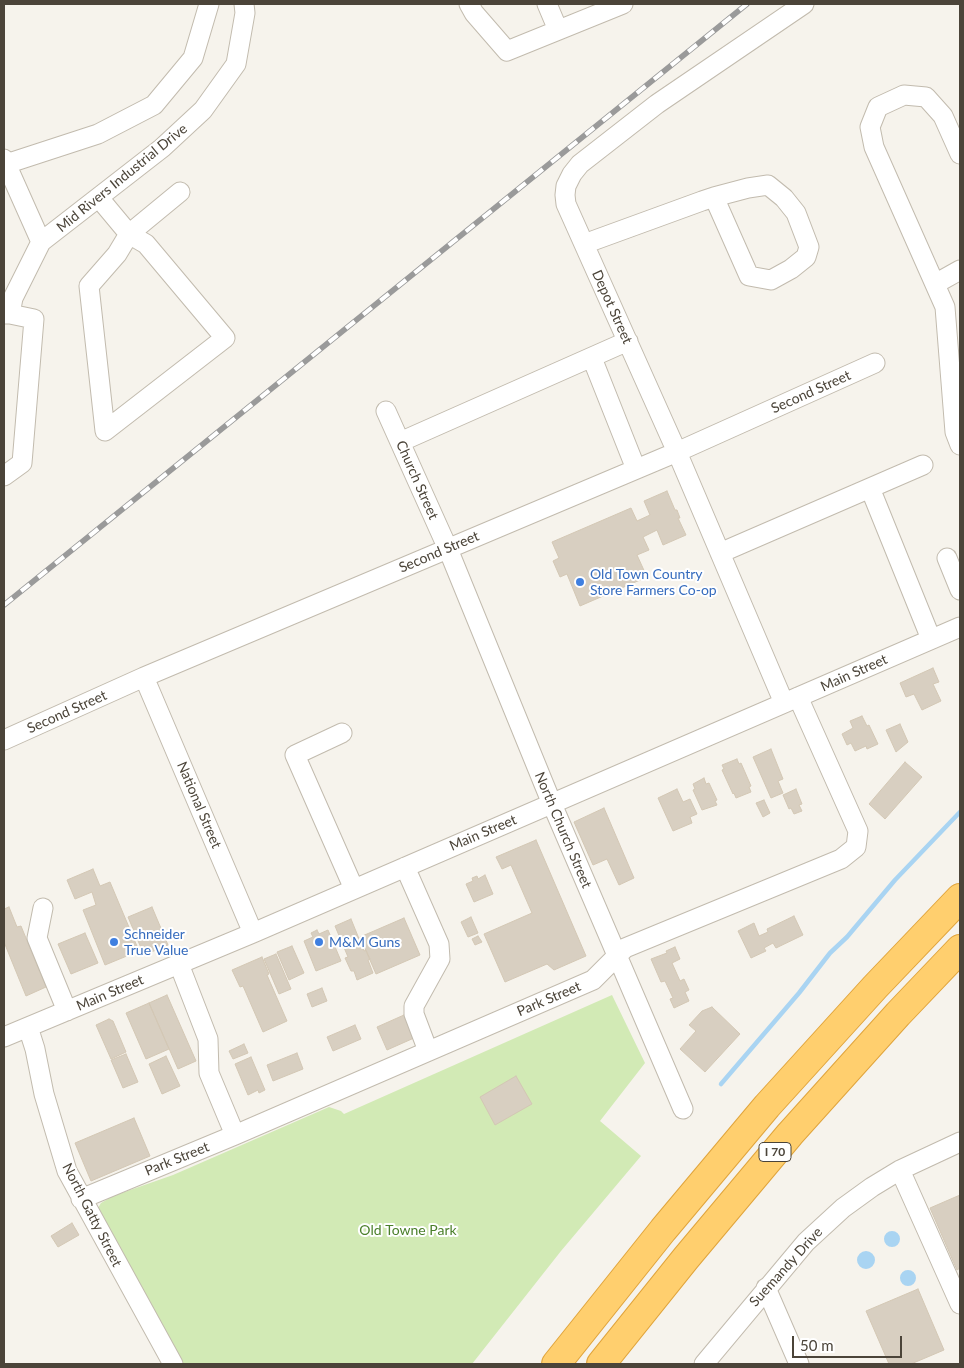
<!DOCTYPE html>
<html>
<head>
<meta charset="utf-8">
<style>
  body { margin:0 }
  #map { position:relative; width:964px; height:1368px; overflow:hidden; background:#f6f3ec; font-family:Lato,sans-serif }
  canvas { display:block }
  .frame { position:absolute; inset:0; border:5px solid #4b4439; pointer-events:none }
  .scale { position:absolute; left:792px; top:1336px; width:110px; height:22px; box-sizing:border-box; border:2px solid #4b4439; border-top:0; padding-left:6px; font-size:15px; line-height:18px; white-space:nowrap; color:#4b4439; -webkit-text-stroke:4px #fff; paint-order:stroke }
</style>
</head>
<body>
<div id="map">
<canvas width="964" height="1368"></canvas>
<div class="frame"></div>
<div class="scale">50 m</div>
</div>
<script>
const ctx = document.querySelector('canvas').getContext('2d');
ctx.lineJoin = 'round';
function fill(path, color) { ctx.fillStyle = color; ctx.fill(path, 'evenodd'); }
const shape = rows => new Path2D(rows.map(r => 'M' + r).join(''));
function trace(path, color, width, dash) { ctx.strokeStyle = color; ctx.lineWidth = width; ctx.lineCap = dash ? 'butt' : 'round'; ctx.setLineDash(dash || []); ctx.stroke(path); }
function label(font, color, halo, rows, align = 'center') {
  ctx.font = font + ' Lato,sans-serif'; ctx.lineWidth = 4; ctx.setLineDash([]); ctx.textBaseline = 'middle'; ctx.strokeStyle = halo; ctx.fillStyle = color; for (const [text, x, y, turn = 0] of rows) {
    ctx.save(); ctx.translate(x, y); ctx.rotate((+turn || 0) * Math.PI / 180); ctx.textAlign = isNaN(turn) ? turn : align; if (halo) ctx.strokeText(text, 0, 0); ctx.fillText(text, 0, 0); ctx.restore();
  }
}
fill(shape([
  [612,995,645,1063,600,1121,641,1156,561,1251,472,1364,183,1364,169,1342,98,1208,101,1203,113,1196,173,1175,329,1107,341,1111,344,1114]
]), '#d2eab5');
fill(shape([
  '884 1239a8 8 0 1 1 16 0a8 8 0 1 1-16 0Z',
  '857 1260a9 9 0 1 1 18 0a9 9 0 1 1-18 0Z',
  '900 1278a8 8 0 1 1 16 0a8 8 0 1 1-16 0Z'
]), '#a9d4f2');
trace(shape([
  [721,1084,799,993,830,953,847,937,895,880,960,812]
]), '#a9d4f2', 4.5);
const building = shape([
  [667,491,675,510,677,510,680,518,678,518,686,535,663,545,657,530,643,537,649,550,637,555,647,577,580,606,567,574,560,577,553,561,559,558,552,542,631,508,637,521,650,515,644,501,667,491],
  [933,668,939,682,933,684,941,701,922,710,914,694,906,697,900,683,933,668],
  [862,716,867,726,869,725,878,744,867,749,866,746,855,751,851,743,847,745,842,734,853,728,850,721,862,716],
  [900,724,908,742,896,752,886,730,900,724],
  [771,749,783,779,778,781,783,793,771,798,753,757,771,749],
  [737,759,739,764,741,763,751,786,749,787,751,792,736,798,734,793,733,794,722,770,724,769,722,765,737,759],
  [905,762,922,777,885,819,869,804,905,762],
  [704,778,706,784,709,783,717,800,715,801,717,805,702,810,693,790,695,789,693,784,704,778],
  [677,789,683,802,690,799,697,814,690,817,692,823,673,831,658,798,677,789],
  [796,789,802,804,799,805,802,811,794,814,791,808,789,809,783,795,796,789],
  [764,800,770,813,763,817,756,803,764,800],
  [604,808,634,878,619,885,607,859,593,865,574,822,604,808],
  [536,840,586,956,554,970,547,964,505,982,484,934,532,913,511,865,502,869,496,857,536,840],
  [93,869,100,886,110,882,139,951,105,965,83,910,96,905,92,892,75,899,67,880,93,869],
  [485,875,493,894,474,902,466,884,473,881,472,878,477,876,478,879,485,875],
  [9,907,17,927,21,926,46,987,26,996,4,942,4,909,9,907],
  [152,907,168,945,144,955,128,917,152,907],
  [794,916,803,935,776,948,773,943,764,948,766,951,751,958,738,931,754,923,759,936,768,932,767,929,794,916],
  [471,917,478,933,468,937,461,922,471,917],
  [404,918,420,955,376,974,360,937,404,918],
  [351,919,364,951,366,950,370,959,368,960,373,973,357,980,354,971,351,971,345,958,348,957,335,926,351,919],
  [317,930,319,934,328,930,341,961,316,971,304,941,313,937,311,933,317,930],
  [85,933,98,963,71,974,58,944,85,933],
  [478,936,482,942,475,945,472,939,478,936],
  [292,946,304,973,289,980,277,952,292,946],
  [675,947,680,959,672,963,680,981,684,979,689,990,685,992,689,1001,674,1008,670,999,673,998,665,981,661,982,651,959,667,953,666,951,675,947],
  [276,954,291,989,279,994,264,959,276,954],
  [262,957,269,974,267,975,287,1021,263,1032,243,986,240,987,232,970,262,957],
  [322,988,327,1001,312,1007,307,994,322,988],
  [167,995,196,1061,178,1069,149,1003,167,995],
  [149,1003,169,1049,146,1059,126,1013,149,1003],
  [712,1007,740,1034,705,1072,680,1049,696,1031,689,1025,702,1011,712,1007],
  [404,1015,414,1038,387,1050,377,1027,404,1015],
  [109,1019,113,1021,126,1052,111,1059,96,1025,109,1019],
  [355,1025,361,1039,333,1051,327,1037,355,1025],
  [244,1044,248,1053,233,1059,229,1051,244,1044],
  [297,1053,303,1069,273,1081,267,1065,297,1053],
  [126,1054,138,1082,123,1088,111,1060,126,1054],
  [166,1056,180,1086,162,1094,149,1064,166,1056],
  [251,1057,265,1090,259,1093,258,1090,248,1095,235,1064,251,1057],
  [516,1076,532,1104,495,1125,480,1097,516,1076],
  [134,1118,150,1156,91,1181,75,1143,134,1118],
  [960,1195,960,1268,957,1270,930,1208,960,1195],
  [72,1223,79,1235,58,1247,51,1236,72,1223],
  [918,1289,944,1350,911,1364,889,1364,866,1311,918,1289]
]);
fill(building, '#d8cfc1');
trace(building, '#d3c7b4', 1);
const minor = shape([
  [469,4,474,13,507,51,623,4],
  [547,4,558,30],
  [960,154,943,116,926,97,904,95,878,107,870,127,874,147,945,307,955,432,960,445],
  [4,159,41,242],
  [6,164,98,134,154,105,193,58,209,4],
  [99,198,129,234,117,254,89,286,105,431,225,338,146,244,129,234,180,192],
  [584,244,702,201,714,197,748,188,768,185,784,198,796,213,809,247,806,257,791,269,771,280,749,276,714,197],
  [935,284,960,270],
  [4,314,10,314,34,319,22,463,4,476],
  [10,314,13,298,41,242,162,148,203,110,236,64,245,13,244,4],
  [592,358,636,469],
  [386,411,448,549,552,804,683,1109],
  [400,442,628,341],
  [870,488,931,639],
  [720,553,923,465],
  [947,558,960,590],
  [144,677,253,933],
  [784,703,677,452,566,204,565,195,566,186,572,174,580,164,657,104,804,4],
  [342,733,295,755,354,889],
  [4,740,144,677,677,452,875,363],
  [405,867,439,944,440,959,414,1006,414,1014,428,1051],
  [43,908,37,938,67,1011],
  [179,964,208,1039,209,1073,235,1135],
  [28,1027,35,1049,44,1094,67,1171,173,1364],
  [4,1037,253,933,960,627],
  [900,1170,960,1304],
  [81,1199,235,1135,593,980,625,948,841,859,856,847,858,831,798,697],
  [766,1288,799,1364],
  [704,1364,806,1242,843,1208,872,1187,900,1170,960,1142]
]);
const highway = shape([
  [556,1364,663,1230,767,1106,875,987,960,898],
  [601,1364,686,1258,790,1134,898,1014,960,949]
]);
trace(minor, '#c2bbae', 21);
trace(highway, '#e0a43c', 30);
trace(minor, '#fff', 19);
trace(highway, '#ffcf6e', 28);
const rail = shape([
  [4,605,747,4]
]);
trace(rail, '#9a9a9a', 5.5);
trace(rail, '#fff', 4, [11]);
for (const [x, y, r, color] of [
  [580,582,5,"#3f7fe0"],
  [114,942,5,"#3f7fe0"],
  [319,942,5,"#3f7fe0"]
]) { const dot = new Path2D(); dot.arc(x, y, r, 0, 2 * Math.PI); ctx.fillStyle = color; ctx.fill(dot); trace(dot, '#fff', 2); }
for (const [x, y, w] of [
  [775,1152,32]
]) { const box = new Path2D(); box.roundRect(x - w / 2, y - 9.5, w, 19, 4); ctx.fillStyle = '#fff'; ctx.fill(box); trace(box, '#4b4439', 1); }
label('bold 12px', '#4b4439', null, [
  ["I 70",775,1152]
]);
label('14px', '#4b4439', '#fff', [
  ["Mid Rivers Industrial Drive",122,178,-39],
  ["Depot Street",612,307,66],
  ["Second Street",811,392,-24],
  ["Church Street",417,480,66],
  ["Second Street",439,552,-23],
  ["Main Street",854,673,-24],
  ["Second Street",67,712,-24],
  ["National Street",199,805,67],
  ["North Church Street",563,830,67],
  ["Main Street",483,833,-23],
  ["Main Street",110,993,-23],
  ["Park Street",549,999,-23],
  ["Park Street",177,1159,-22],
  ["North Gatty Street",92,1215,63],
  ["Suemandy Drive",786,1267,-48]
]);
label('14px', '#366cbe', '#fff', [
  ["Old Town Country",590,574],
  ["Store Farmers Co-op",590,590],
  ["Schneider",124,934],
  ["True Value",124,950],
  ["M&M Guns",329,942]
], 'left');
label('14px', '#4a7f2a', '#fff', [
  ["Old Towne Park",408,1230]
]);
</script>
</body>
</html>
